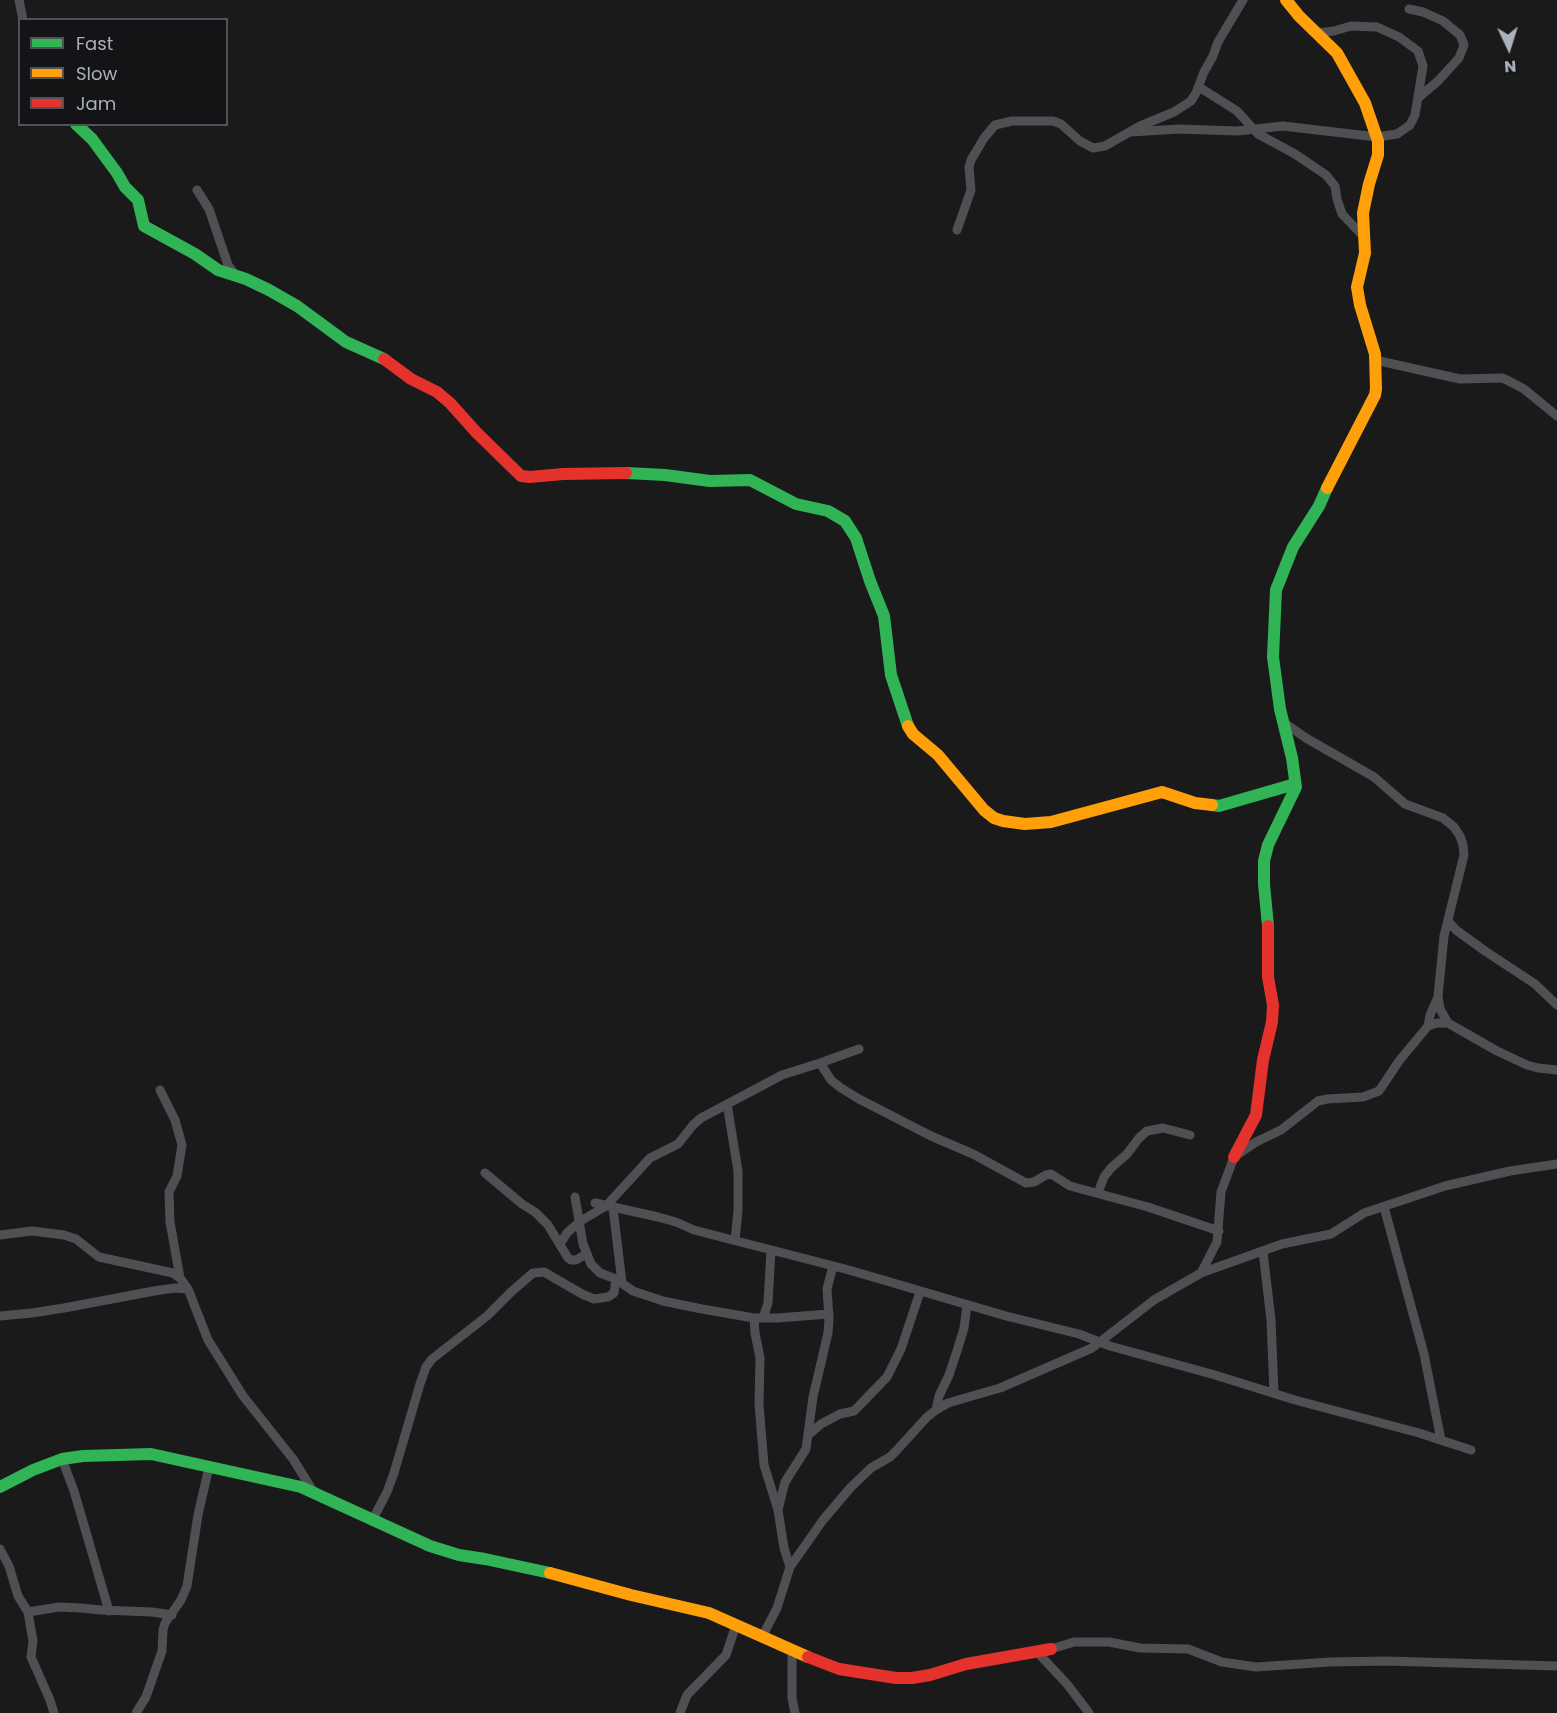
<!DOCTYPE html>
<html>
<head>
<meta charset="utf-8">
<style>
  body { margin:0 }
  #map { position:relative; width:1557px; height:1713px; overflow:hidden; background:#1a1a1a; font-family:Poppins,sans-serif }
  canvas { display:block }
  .legend { position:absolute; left:18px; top:18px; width:210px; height:108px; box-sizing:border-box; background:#141416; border:2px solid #505258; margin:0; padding:8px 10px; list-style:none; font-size:18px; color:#aab0bc }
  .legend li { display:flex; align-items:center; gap:12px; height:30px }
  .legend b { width:30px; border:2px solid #505258 }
  .north { position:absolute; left:1479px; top:18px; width:60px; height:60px; -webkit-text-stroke:4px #141416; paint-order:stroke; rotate:176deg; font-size:16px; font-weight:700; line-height:24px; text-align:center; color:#aab0bc }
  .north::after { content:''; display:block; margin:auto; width:21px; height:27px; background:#aab0bc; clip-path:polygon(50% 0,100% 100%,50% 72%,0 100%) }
</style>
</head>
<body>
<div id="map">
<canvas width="1557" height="1713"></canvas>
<ul class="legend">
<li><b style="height:8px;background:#30b455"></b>Fast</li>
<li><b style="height:8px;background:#ff9f0a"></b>Slow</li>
<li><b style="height:8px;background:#e5322d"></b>Jam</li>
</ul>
<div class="north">N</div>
</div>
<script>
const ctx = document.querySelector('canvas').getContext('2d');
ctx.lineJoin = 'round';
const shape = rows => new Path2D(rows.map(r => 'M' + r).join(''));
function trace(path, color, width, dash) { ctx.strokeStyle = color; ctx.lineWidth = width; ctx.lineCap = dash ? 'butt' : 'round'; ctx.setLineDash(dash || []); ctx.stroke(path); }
trace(shape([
  [19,0,23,20],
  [1409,9,1423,12,1443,21,1460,35,1464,45,1459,58,1438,81,1418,98],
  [1199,87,1237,111,1258,134,1295,154,1326,175,1335,186,1337,199,1342,214,1364,237],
  [1131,132,1179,129,1237,131,1283,126,1377,137,1397,134,1410,125,1415,115,1423,66,1418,51,1399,37,1377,27,1351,26,1334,31,1316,33],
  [197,190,209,209,228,265,236,276],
  [957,230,971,190,969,167,971,160,984,138,995,125,1012,121,1053,121,1061,124,1080,141,1093,148,1105,146,1140,126,1174,112,1191,101,1196,93,1204,72,1213,56,1218,42,1243,0],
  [1375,360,1460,379,1502,378,1507,380,1524,389,1557,416],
  [1283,722,1306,738,1374,777,1405,804,1443,818,1454,827,1460,836,1463,845,1464,855,1444,936,1438,996,1440,1009,1448,1023],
  [1448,921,1456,930,1485,951,1535,984,1557,1005],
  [1428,1026,1430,1015,1438,997],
  [820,1063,831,1080,841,1088,859,1099,931,1136,973,1154,1026,1183,1034,1182,1046,1175,1051,1174,1070,1186,1148,1207,1219,1231],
  [160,1090,175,1120,182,1145,177,1176,169,1192,170,1222,180,1278],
  [727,1104,738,1171,738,1211,735,1240],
  [485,1173,522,1204,535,1212,548,1225,568,1258,571,1260,576,1260,586,1254],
  [1098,1193,1104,1177,1111,1168,1127,1154,1139,1138,1147,1131,1163,1128,1190,1135],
  [575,1197,583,1244,591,1264,600,1273,616,1279,633,1291,663,1301,702,1309,754,1318,777,1318,829,1314],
  [595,1203,658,1217,676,1222,694,1230,849,1270,1006,1316,1079,1334,1110,1346,1215,1375,1295,1400,1419,1433,1471,1450],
  [1384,1207,1424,1354,1441,1440],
  [613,1208,622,1283],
  [0,1235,32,1231,64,1235,76,1239,99,1257,173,1273,180,1278,188,1289,208,1340,243,1396,293,1459,313,1491],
  [560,1244,567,1233,579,1222,606,1206,650,1158,678,1144,693,1125,701,1118,782,1075,820,1063,859,1049],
  [1263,1252,1271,1320,1274,1393],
  [1201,1273,1217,1242,1221,1192,1234,1157,1256,1142,1281,1130,1318,1101,1327,1099,1363,1097,1379,1091,1399,1061,1428,1026,1437,1023,1448,1023,1497,1051,1527,1065,1538,1068,1557,1070],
  [0,1316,32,1313,64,1308,154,1291,175,1288,188,1289],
  [754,1318,755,1333,760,1358,759,1404,764,1465,778,1510,784,1548,790,1567],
  [763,1318,768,1303,771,1250],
  [936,1410,939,1396,949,1375,957,1351,964,1328,967,1305],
  [808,1435,821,1424,840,1414,854,1411,887,1377,901,1349,920,1292],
  [62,1459,74,1491,109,1611],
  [778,1510,785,1482,806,1449,813,1397,828,1333,829,1319,827,1289,833,1266],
  [372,1521,387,1492,394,1473,420,1384,426,1367,432,1359,487,1316,511,1292,533,1273,544,1272,582,1294,594,1299,608,1297,614,1293,616,1279],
  [0,1549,9,1566,18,1596,28,1612,33,1641,31,1657,50,1700,54,1713],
  [28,1612,59,1607,81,1608,101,1610,152,1612,172,1615],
  [762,1637,777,1608,790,1567,823,1520,851,1487,871,1468,890,1457,897,1450,927,1417,936,1410,948,1403,1000,1388,1092,1348,1154,1300,1201,1273,1282,1244,1331,1234,1364,1213,1445,1186,1510,1171,1557,1164],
  [1051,1649,1074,1642,1109,1642,1140,1648,1188,1649,1222,1662,1256,1667,1330,1662,1386,1661,1557,1666],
  [792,1651,792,1698,795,1713],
  [1037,1652,1067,1684,1089,1713],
  [136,1713,146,1697,162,1651,163,1630,165,1623,181,1600,187,1586,198,1515,209,1467],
  [680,1713,687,1695,726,1655,736,1625]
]), '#4e5053', 9);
trace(shape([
  [76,124,92,139,117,173,125,187,138,200,144,226,195,254,218,270,246,279,269,290,297,306,346,342,384,359],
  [626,473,665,475,710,481,750,480,796,504,828,511,845,521,856,538,870,581,884,616,891,675,908,726],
  [1212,805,1219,806,1295,784],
  [1268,926,1264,884,1264,861,1268,845,1296,787,1292,758,1280,709,1273,657,1276,590,1293,547,1319,506,1327,488],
  [0,1487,33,1470,62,1459,83,1456,151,1454,301,1487,430,1546,459,1555,485,1559,550,1573]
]), '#30b455', 12);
trace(shape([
  [1286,0,1299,16,1337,53,1365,103,1378,141,1378,155,1369,184,1363,213,1365,253,1357,287,1360,305,1375,354,1376,389,1375,395,1327,488],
  [908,726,913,734,938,755,984,810,994,818,1003,821,1025,824,1051,822,1162,792,1195,803,1212,805],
  [550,1573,631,1595,709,1613,808,1657]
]), '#ff9f0a', 12);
trace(shape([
  [384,359,411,379,437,392,450,403,476,432,521,476,530,477,563,474,626,473],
  [1234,1157,1256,1115,1263,1060,1272,1022,1273,1005,1268,977,1268,926],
  [808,1657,839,1669,896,1678,912,1678,930,1675,966,1664,1051,1649]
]), '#e5322d', 12);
</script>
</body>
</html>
